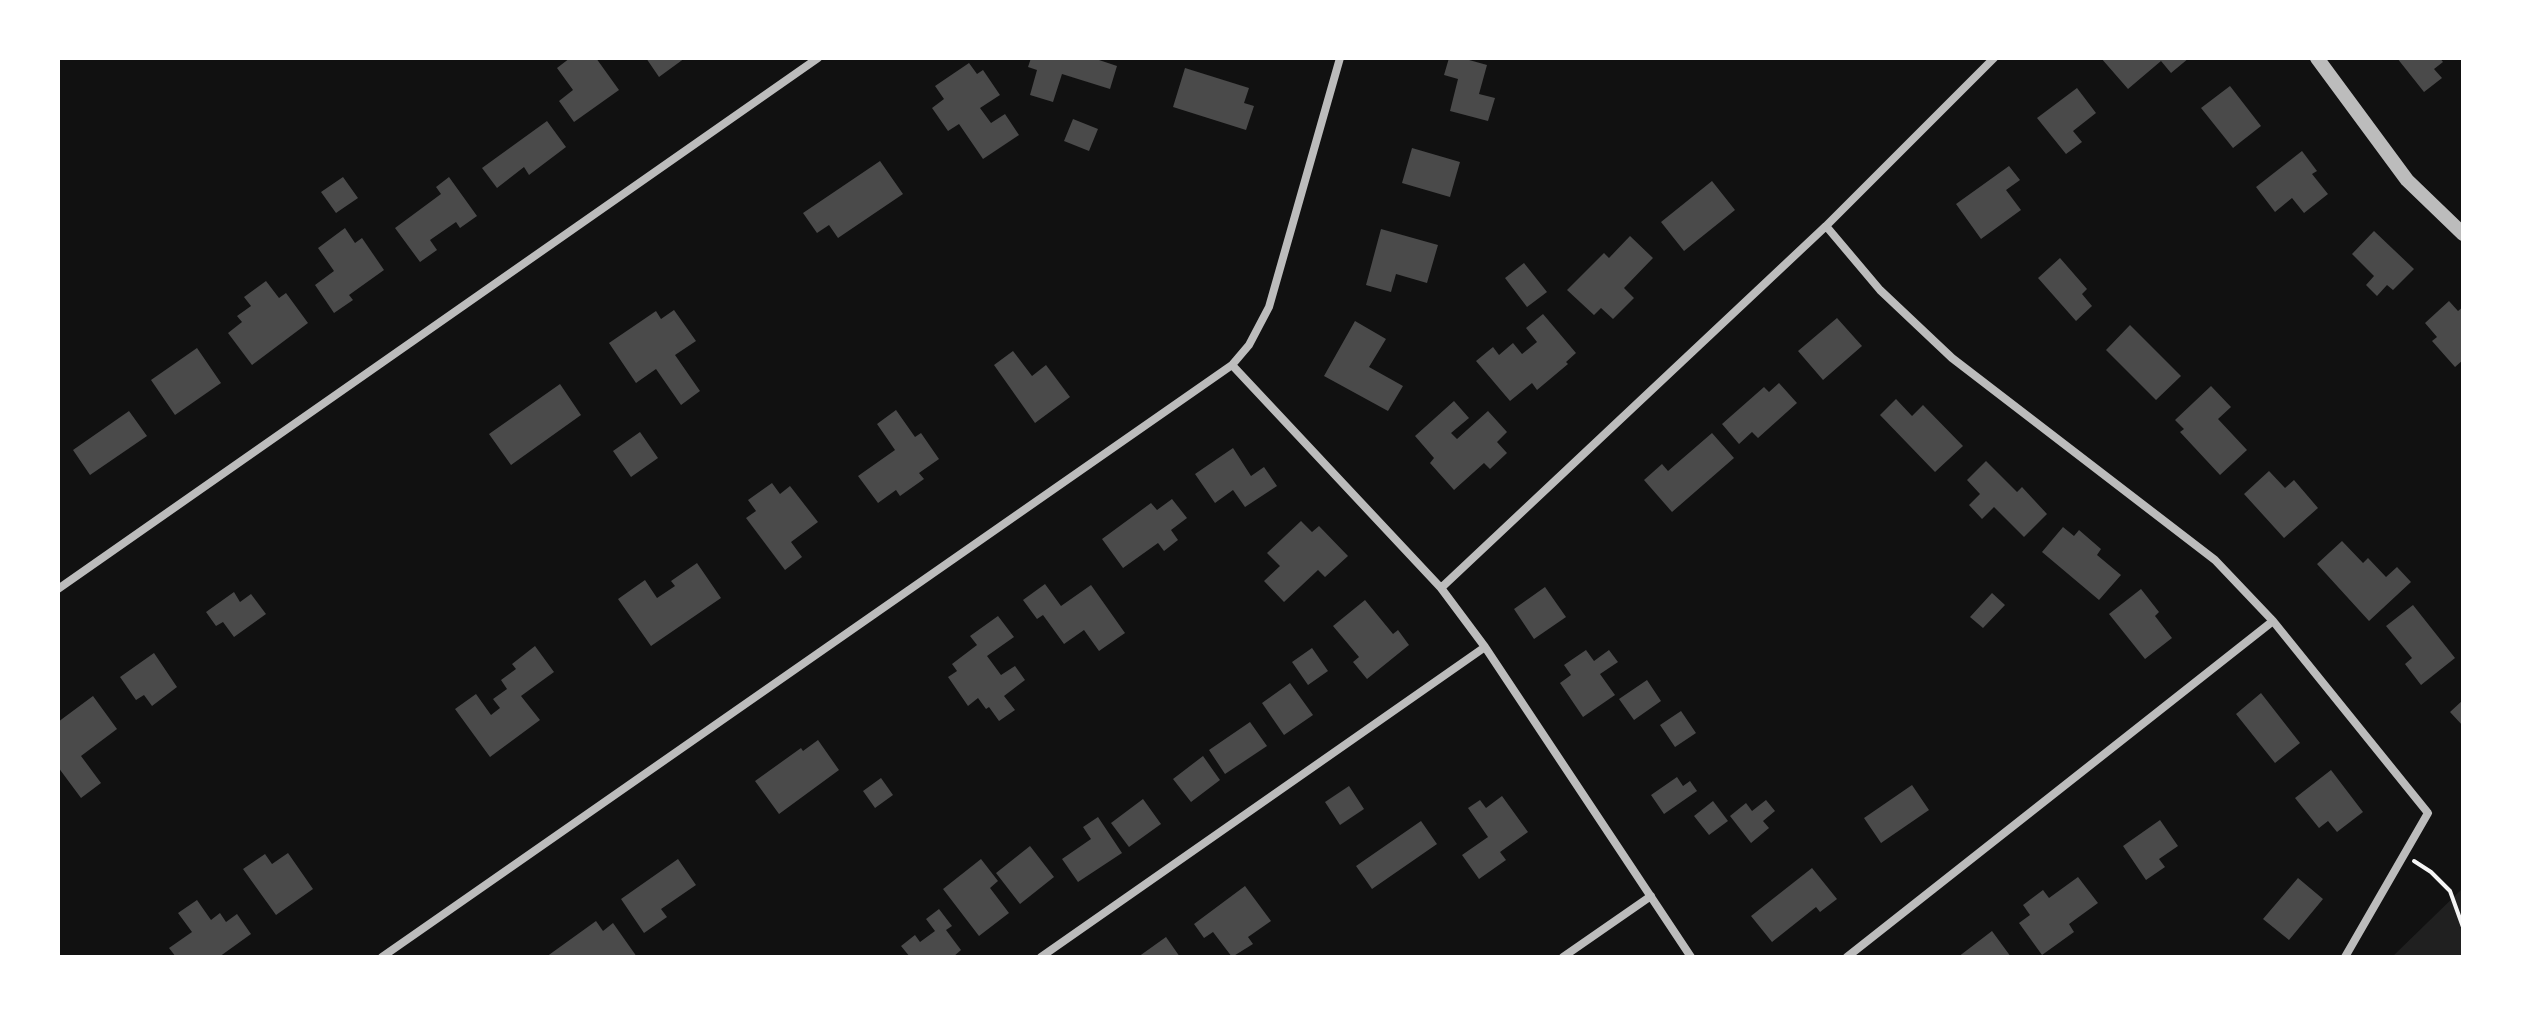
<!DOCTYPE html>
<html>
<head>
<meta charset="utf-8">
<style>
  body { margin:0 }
  #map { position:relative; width:2521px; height:1015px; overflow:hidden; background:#111; font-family:Arial,sans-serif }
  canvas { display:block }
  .frame { position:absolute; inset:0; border:60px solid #fff; pointer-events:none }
</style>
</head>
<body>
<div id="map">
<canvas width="2521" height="1015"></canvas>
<div class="frame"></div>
</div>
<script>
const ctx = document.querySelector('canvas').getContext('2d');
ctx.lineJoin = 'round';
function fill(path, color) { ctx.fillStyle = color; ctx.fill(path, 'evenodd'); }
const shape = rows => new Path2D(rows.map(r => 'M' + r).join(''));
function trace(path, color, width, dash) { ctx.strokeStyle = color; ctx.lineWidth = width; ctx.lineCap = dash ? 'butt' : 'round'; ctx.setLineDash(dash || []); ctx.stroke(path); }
fill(shape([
  [2463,888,2463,957,2392,957]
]), '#202020');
fill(shape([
  [570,58,596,58,619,90,574,122,559,101,573,90,557,68],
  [646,58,685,58,659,77],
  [1031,58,1093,58,1117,66,1110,89,1062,74,1053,102,1030,95,1037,70,1028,67],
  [1449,58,1462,58,1487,65,1479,94,1495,98,1488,121,1450,111,1458,79,1444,75],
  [2101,58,2189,58,2171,73,2161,61,2128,89],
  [2397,58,2440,58,2443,62,2434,69,2442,78,2424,92],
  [969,63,977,74,983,70,1000,95,980,108,991,123,1005,114,1019,135,983,159,959,124,948,131,932,108,944,99,935,86],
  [1185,68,1249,88,1244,103,1254,106,1246,130,1173,107],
  [2230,86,2261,126,2233,148,2201,108],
  [2077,88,2096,113,2073,131,2082,142,2066,154,2037,118],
  [1073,119,1098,129,1089,151,1064,141],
  [547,121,566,147,529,175,524,167,497,188,482,168],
  [1412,148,1460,162,1450,197,1402,183],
  [2302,151,2317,171,2312,174,2328,194,2304,213,2292,198,2275,212,2256,187],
  [880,161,903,194,838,238,829,225,817,233,803,213],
  [2009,166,2020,180,2006,190,2021,210,1981,239,1956,204],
  [343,177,358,198,336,213,321,192],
  [449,177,477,216,460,228,456,222,430,240,437,250,420,262,395,228,441,194,436,187],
  [1712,181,1735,210,1684,251,1661,222],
  [345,228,355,243,362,238,384,270,349,295,353,300,334,313,315,285,334,271,318,248],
  [1381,229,1438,245,1427,283,1396,274,1391,292,1366,285],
  [2374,231,2414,269,2393,290,2387,285,2377,296,2366,285,2374,276,2352,254],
  [1630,236,1653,258,1624,288,1634,298,1613,319,1601,308,1594,315,1567,290,1604,253,1609,258],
  [2060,258,2087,289,2082,294,2092,306,2076,321,2038,278],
  [1524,263,1547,292,1527,307,1505,278],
  [266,281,279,298,286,293,308,323,252,365,228,333,242,322,237,316,251,306,244,297],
  [2449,301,2458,311,2463,307,2463,360,2455,367,2432,341,2437,337,2425,323],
  [674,310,696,341,675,355,700,391,681,405,656,369,636,383,609,343,656,311,661,319],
  [1543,314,1576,353,1566,362,1568,364,1537,390,1532,383,1510,401,1476,361,1493,347,1499,355,1513,343,1522,354,1537,342,1526,328],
  [1837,318,1862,346,1823,380,1798,351],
  [1355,321,1386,339,1369,367,1403,386,1388,411,1324,376],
  [2130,325,2181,376,2156,400,2106,350],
  [197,348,221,383,175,415,151,380],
  [1013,351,1032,376,1046,365,1070,397,1035,423,994,365],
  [1779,383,1797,403,1758,438,1752,432,1739,444,1722,424,1764,387,1769,392],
  [560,384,581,415,511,465,489,434],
  [2211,386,2231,407,2218,419,2247,450,2220,475,2180,432,2184,429,2175,420],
  [1896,399,1912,416,1923,405,1963,446,1935,472,1880,415],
  [1454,401,1469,418,1451,433,1457,439,1488,411,1507,432,1497,442,1507,453,1490,469,1484,463,1454,490,1430,463,1434,458,1415,436],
  [896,410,915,437,921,433,939,459,919,473,924,479,900,496,896,490,878,503,858,476,895,450,877,424],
  [129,411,147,436,90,475,73,450],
  [640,432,658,458,631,477,613,451],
  [1712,433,1734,458,1672,512,1644,480,1662,464,1668,471],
  [1233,448,1251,476,1264,467,1277,486,1245,507,1233,490,1215,503,1195,474],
  [1986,461,2017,492,2022,487,2047,514,2024,537,1994,507,1982,519,1969,505,1980,494,1967,480],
  [2269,471,2285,488,2294,480,2318,508,2284,538,2244,494],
  [772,483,780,494,790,486,818,522,791,542,802,557,785,570,746,518,756,511,748,500],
  [1172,499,1187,518,1171,530,1178,540,1164,551,1158,543,1123,568,1102,539,1151,503,1157,510],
  [1301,521,1312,532,1319,526,1348,556,1325,577,1318,570,1284,602,1264,581,1280,566,1267,553],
  [2063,527,2074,536,2079,530,2101,549,2097,555,2121,575,2099,600,2042,552],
  [2342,541,2363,563,2368,558,2386,577,2397,567,2411,582,2369,621,2317,564],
  [697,563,721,598,651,646,618,599,645,580,657,598,675,586,671,581],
  [1045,584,1061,606,1091,585,1125,633,1099,651,1084,630,1064,644,1043,615,1037,619,1023,600],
  [1545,587,1566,617,1534,639,1514,609],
  [2141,589,2159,612,2155,616,2172,638,2145,659,2109,614],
  [234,592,240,602,251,594,266,614,234,637,223,622,216,626,206,612],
  [1992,593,2005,605,1983,628,1970,617],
  [1365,600,1393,634,1398,630,1409,645,1367,679,1353,662,1359,657,1333,626],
  [2413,605,2455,658,2421,685,2405,664,2412,658,2386,626],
  [998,616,1014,637,987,656,1001,675,1015,666,1025,680,1004,696,1015,710,999,721,989,707,986,709,978,698,968,706,948,677,957,671,952,664,977,645,970,636],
  [535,646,554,672,521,696,540,720,490,757,455,709,476,694,491,715,500,708,493,699,507,689,501,680,516,669,512,664],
  [1312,648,1328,671,1308,685,1292,662],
  [1586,650,1594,661,1609,650,1618,662,1600,674,1615,695,1583,717,1560,683,1571,675,1564,665],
  [154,653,177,687,152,706,144,695,136,700,120,677],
  [1647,680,1661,701,1634,720,1619,699],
  [1290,683,1313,715,1284,735,1262,703],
  [2261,693,2300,743,2275,763,2236,714],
  [93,696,117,729,81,756,101,783,81,798,58,767,58,722],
  [2463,700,2463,726,2450,712],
  [1681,711,1696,733,1675,747,1660,725],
  [1250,722,1267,746,1225,774,1209,750],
  [818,740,839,770,779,814,755,781,801,748,803,751],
  [1203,756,1220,780,1191,802,1173,779],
  [2331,770,2363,812,2337,832,2328,821,2319,828,2295,798],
  [1677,777,1683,786,1690,781,1697,791,1664,814,1651,795],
  [881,778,893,795,875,808,863,791],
  [1912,785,1929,810,1881,843,1864,818],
  [1349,786,1364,809,1340,825,1325,802],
  [1502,796,1528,832,1500,852,1506,860,1479,879,1462,855,1488,837,1468,808,1480,800,1486,808],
  [1143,799,1161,824,1129,847,1111,823],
  [1766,800,1775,811,1763,821,1769,828,1751,843,1730,816,1746,803,1752,811],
  [1713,801,1728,821,1709,835,1694,816],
  [1098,817,1122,853,1078,882,1062,859,1091,839,1083,827],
  [2160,820,2178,846,2159,859,2165,867,2146,880,2123,846],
  [1421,821,1437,844,1372,889,1356,866],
  [1030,846,1054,877,1020,904,996,873],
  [288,853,313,889,276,915,243,869,265,854,272,864],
  [678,859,696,885,661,909,667,917,644,933,621,899],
  [981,859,998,881,990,888,1009,913,979,936,943,889],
  [1812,868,1837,899,1820,912,1816,907,1772,942,1751,916],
  [2078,877,2098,903,2069,924,2074,932,2042,955,2019,923,2030,915,2023,905,2043,890,2049,898],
  [2298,878,2323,899,2289,940,2263,919],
  [1245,886,1271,921,1248,937,1253,944,1232,957,1213,932,1204,938,1194,924],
  [197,900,211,920,220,913,226,922,237,914,251,934,219,957,176,957,169,948,192,932,178,913],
  [939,909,952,926,946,930,961,950,953,957,910,957,901,946,915,935,920,942,935,931,926,919],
  [596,921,603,931,613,923,637,957,546,957],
  [1992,931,2011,957,1958,957],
  [1166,937,1180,957,1138,957]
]), '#4a4a4a');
trace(shape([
  [2414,861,2431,872,2450,891,2463,927]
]), '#f5f5f5', 4);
trace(shape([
  [1826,226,1880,290,1952,358,2215,560,2273,621,2428,813,2345,957],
  [1232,365,1441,588,1485,647,1691,957],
  [1441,588,1826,226,1994,58],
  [58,589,818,58],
  [382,957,1232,365,1249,345,1269,307,1340,58],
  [1041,957,1485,647],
  [1563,957,1651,896],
  [1847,957,2273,621]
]), '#bcbcbc', 8);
trace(shape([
  [2317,58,2407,180,2463,234]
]), '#bcbcbc', 14);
</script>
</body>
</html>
